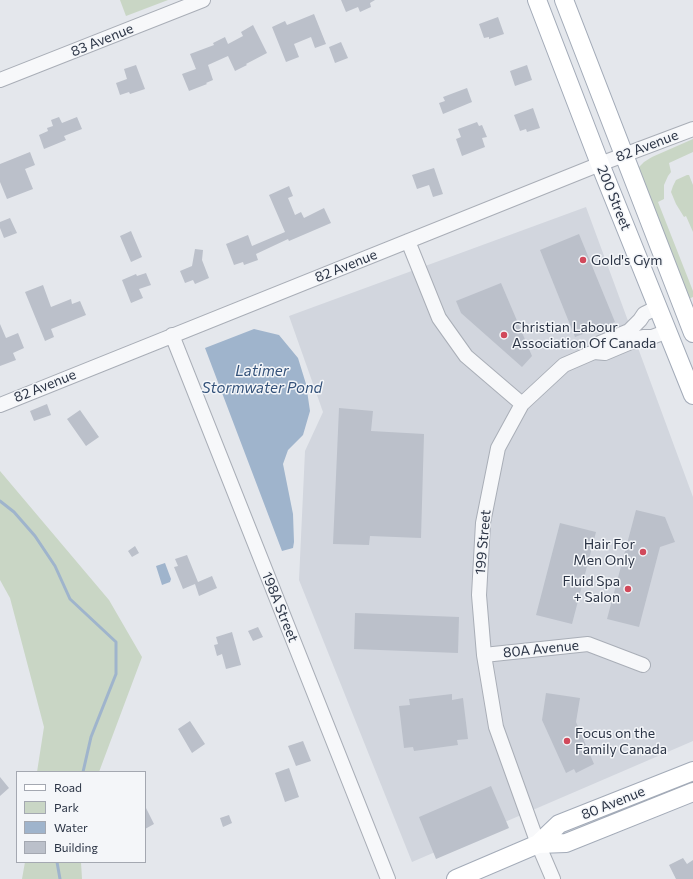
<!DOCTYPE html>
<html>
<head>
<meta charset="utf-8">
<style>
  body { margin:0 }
  #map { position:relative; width:693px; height:879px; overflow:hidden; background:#e4e7ec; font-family:Commissioner,sans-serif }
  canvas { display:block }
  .legend { position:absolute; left:16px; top:771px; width:130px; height:92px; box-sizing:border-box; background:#f4f6f9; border:1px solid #a4a8b1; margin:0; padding:5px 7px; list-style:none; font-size:12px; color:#2b3445 }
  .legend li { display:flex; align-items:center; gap:8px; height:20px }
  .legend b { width:20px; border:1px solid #a4a8b1 }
</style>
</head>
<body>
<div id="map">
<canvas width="693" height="879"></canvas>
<ul class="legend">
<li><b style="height:5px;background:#fff"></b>Road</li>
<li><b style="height:11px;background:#c9d6c5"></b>Park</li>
<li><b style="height:11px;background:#9fb4cc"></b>Water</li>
<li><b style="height:11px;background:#bbc0ca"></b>Building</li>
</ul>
</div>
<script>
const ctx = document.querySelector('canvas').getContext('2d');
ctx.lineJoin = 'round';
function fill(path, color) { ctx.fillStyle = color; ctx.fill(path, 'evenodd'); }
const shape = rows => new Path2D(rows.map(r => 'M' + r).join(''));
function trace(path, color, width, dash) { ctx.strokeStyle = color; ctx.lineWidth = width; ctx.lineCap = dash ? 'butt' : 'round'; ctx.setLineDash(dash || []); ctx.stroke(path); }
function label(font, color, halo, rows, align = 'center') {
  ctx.font = font + ' Commissioner,sans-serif'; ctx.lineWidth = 3; ctx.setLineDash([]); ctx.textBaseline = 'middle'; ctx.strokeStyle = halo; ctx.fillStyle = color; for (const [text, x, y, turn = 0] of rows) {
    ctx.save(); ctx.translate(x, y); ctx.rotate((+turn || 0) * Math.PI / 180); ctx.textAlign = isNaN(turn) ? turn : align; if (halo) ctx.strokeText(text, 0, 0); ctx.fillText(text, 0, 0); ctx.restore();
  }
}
fill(shape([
  [586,207,693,497,693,741,412,862,299,580,305,451,323,412,289,316]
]), '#d2d6de');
fill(shape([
  [120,0,168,0,126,16],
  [693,139,693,152,669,163,671,172,668,176,664,185,664,199,658,202,693,291,693,297,686,300,637,169,644,162,652,157],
  [687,175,689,175,693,185,693,232,686,216,684,217,676,204,671,192,673,186,676,180],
  [0,471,109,600,142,657,99,772,37,772,44,727,10,598,0,580],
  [25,862,81,862,82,879,22,879]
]), '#c9d6c5');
fill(shape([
  [254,329,279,335,298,358,306,384,310,411,303,435,288,450,283,464,293,514,294,542,293,548,282,551,205,348],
  [165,563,171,579,170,582,162,585,156,566]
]), '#9fb4cc');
trace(shape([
  [0,501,14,512,35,536,55,566,70,599,116,642,116,674,91,737,83,772],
  [57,862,60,879]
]), '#9fb4cc', 3);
fill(shape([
  [341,0,375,0,370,3,371,7,360,12,358,7,346,12],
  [314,14,326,44,315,48,311,37,294,44,299,57,286,62,272,27,285,21,287,25],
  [498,17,504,34,489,39,489,37,484,38,479,24],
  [253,25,267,53,246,64,247,65,235,71,228,56,208,65,213,80,206,83,207,84,189,91,182,74,196,69,190,54,214,45,213,43,225,37,228,44,243,36,241,32],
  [341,42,348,58,335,63,329,47],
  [136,65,145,89,130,94,129,92,120,95,116,83,127,79,124,69],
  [527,65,532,80,515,86,510,71],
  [467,88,472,102,443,114,439,103,445,101,443,97],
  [533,108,540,128,527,132,526,129,520,131,514,115],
  [59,117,62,123,77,117,82,129,64,136,66,140,44,149,39,135,48,131,47,128,53,126,51,120],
  [477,122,479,126,482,125,487,137,482,138,485,147,462,156,456,139,461,137,458,129],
  [30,152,35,165,25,169,33,189,7,199,0,182,0,164],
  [434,168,443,194,433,197,429,185,417,189,412,175],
  [289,186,293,196,288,198,295,215,301,212,304,218,324,208,331,223,289,241,288,239,256,254,258,260,244,265,243,262,234,265,226,244,248,235,252,246,285,232,269,195],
  [10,218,17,233,4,238,0,228,0,222],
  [131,231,142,257,131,262,120,236],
  [579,234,615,322,575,337,540,250],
  [195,249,203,250,202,260,209,278,195,284,193,280,185,283,180,271,192,266],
  [146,273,151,285,139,289,143,298,131,303,122,280,136,274,137,276],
  [501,283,532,356,522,367,461,313,456,301],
  [43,285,51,307,71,299,72,304,80,301,86,315,51,329,54,337,45,341,25,292],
  [0,324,6,338,18,333,24,348,13,353,16,360,0,366],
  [47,404,51,415,34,421,30,411],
  [339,408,373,411,371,431,424,434,421,538,370,536,369,545,333,544],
  [80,410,99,437,86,446,67,419],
  [636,510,665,517,675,542,660,547,639,627,607,619],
  [560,523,596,532,572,624,536,615],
  [135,546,139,553,132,557,128,551],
  [187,555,198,582,212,576,217,588,199,596,195,584,183,589,174,567,178,566,175,559],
  [355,613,459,617,458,653,354,649],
  [258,627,263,637,253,641,248,631],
  [232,632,241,665,226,669,222,654,217,656,214,645,218,644,216,637],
  [546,693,580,698,576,722,594,764,576,773,574,769,566,773,542,720],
  [452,694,452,700,463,698,468,739,457,740,458,745,414,751,413,747,404,748,399,706,410,705,409,699],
  [190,721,205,744,192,753,178,729],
  [303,741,311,761,296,766,288,746],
  [289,768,299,797,285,802,275,773],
  [0,777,9,788,0,796],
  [491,786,509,828,436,859,419,817],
  [145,806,154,824,145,829],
  [229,815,232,823,223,827,220,818],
  [683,858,687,864,693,860,693,879,676,879,669,865]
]), '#bbc0ca');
const minor = shape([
  [0,80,203,0],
  [408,241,439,318,466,356,522,404],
  [172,335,388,879],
  [594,352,600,343,629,331,640,320,644,314,658,307],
  [0,405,600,164,693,129],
  [484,655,588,644,643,665],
  [553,879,538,844,496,727,484,655,479,595,483,523,498,448,522,404,564,365,594,352,605,353,643,337,652,337,668,331]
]);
const major = shape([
  [537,0,600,164,693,395],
  [564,0,693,333],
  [538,844,566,843,693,792],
  [456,879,538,844,559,824,693,771]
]);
trace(minor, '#a9aeb7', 16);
trace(major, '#a3abb8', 20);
trace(minor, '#f7f8fa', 14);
trace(major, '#fff', 18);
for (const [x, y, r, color] of [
  [583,260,4,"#d1495b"],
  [504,335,4,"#d1495b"],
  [643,552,4,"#d1495b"],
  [628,589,4,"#d1495b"],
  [567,741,4,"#d1495b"]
]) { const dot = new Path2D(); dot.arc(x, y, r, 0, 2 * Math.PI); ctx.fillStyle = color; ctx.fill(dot); trace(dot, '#f4f6f9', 1.5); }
label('14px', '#2b3445', '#f4f6f9', [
  ["83 Avenue",102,40,-22],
  ["82 Avenue",647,146,-21],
  ["200 Street",614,198,68],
  ["82 Avenue",346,266,-22],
  ["82 Avenue",45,386,-22],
  ["199 Street",483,542,-85],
  ["198A Street",280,607,68],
  ["80A Avenue",541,649,-6],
  ["80 Avenue",613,803,-22]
]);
label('14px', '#2b3445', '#f4f6f9', [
  ["Gold's Gym",591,260],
  ["Christian Labour",512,327],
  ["Association Of Canada",512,343],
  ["Hair For",635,544,"right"],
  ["Men Only",635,560,"right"],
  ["Fluid Spa",620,581,"right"],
  ["+ Salon",620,597,"right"],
  ["Focus on the",575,733],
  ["Family Canada",575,749]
], 'left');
label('italic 15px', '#34527a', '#f4f6f9', [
  ["Latimer",262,371],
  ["Stormwater Pond",262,388]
]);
</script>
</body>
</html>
